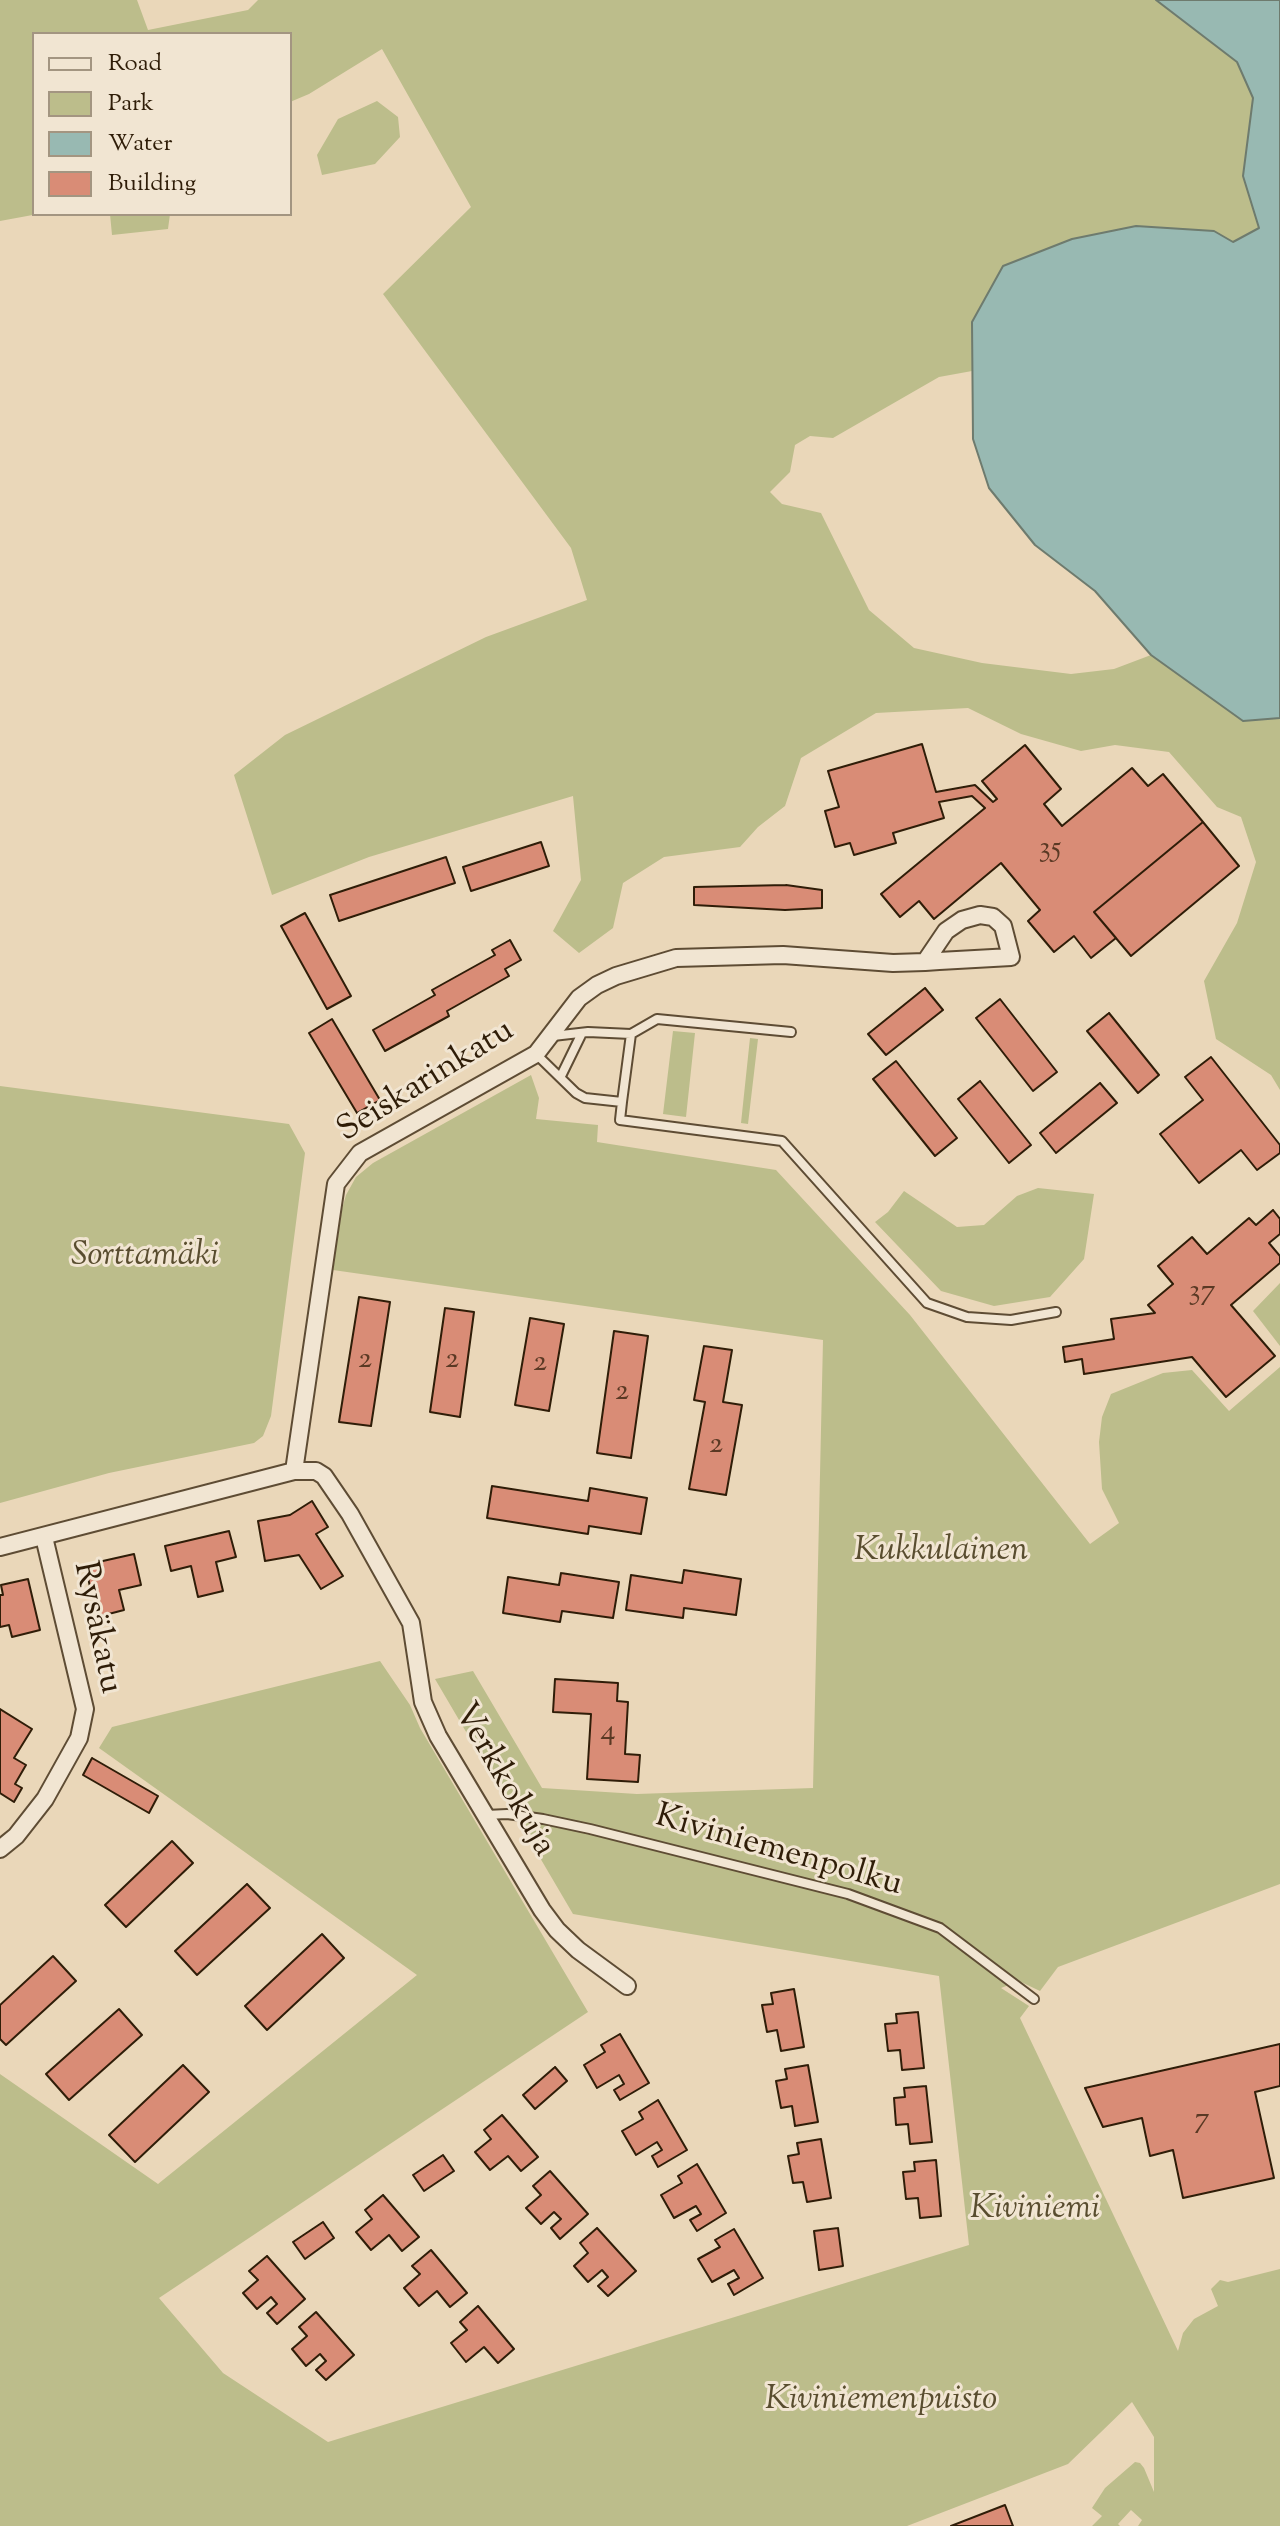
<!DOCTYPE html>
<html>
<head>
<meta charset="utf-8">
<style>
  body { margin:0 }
  #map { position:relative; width:1280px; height:2526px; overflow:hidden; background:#ead7b9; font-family:"Sorts Mill Goudy",serif }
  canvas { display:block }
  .legend { position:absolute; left:32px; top:32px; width:260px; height:184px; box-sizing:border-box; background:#f1e5d2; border:2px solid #a39581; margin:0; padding:10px 14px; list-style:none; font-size:24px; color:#2f1d08 }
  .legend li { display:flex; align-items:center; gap:16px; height:40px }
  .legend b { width:40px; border:2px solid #a39581 }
</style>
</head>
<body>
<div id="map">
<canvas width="1280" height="2526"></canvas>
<ul class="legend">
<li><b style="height:10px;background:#f1e5d2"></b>Road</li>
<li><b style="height:22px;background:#bcbd8b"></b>Park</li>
<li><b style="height:22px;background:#98b9b2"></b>Water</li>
<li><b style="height:22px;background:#d98c76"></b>Building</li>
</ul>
</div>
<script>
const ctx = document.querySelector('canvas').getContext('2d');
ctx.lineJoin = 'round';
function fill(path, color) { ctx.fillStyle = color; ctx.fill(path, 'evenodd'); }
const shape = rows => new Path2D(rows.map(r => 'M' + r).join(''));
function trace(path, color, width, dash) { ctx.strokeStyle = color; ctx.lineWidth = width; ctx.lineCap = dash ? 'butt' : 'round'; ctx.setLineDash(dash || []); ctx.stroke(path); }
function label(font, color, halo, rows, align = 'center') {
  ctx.font = font + ' "Sorts Mill Goudy",serif'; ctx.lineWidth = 6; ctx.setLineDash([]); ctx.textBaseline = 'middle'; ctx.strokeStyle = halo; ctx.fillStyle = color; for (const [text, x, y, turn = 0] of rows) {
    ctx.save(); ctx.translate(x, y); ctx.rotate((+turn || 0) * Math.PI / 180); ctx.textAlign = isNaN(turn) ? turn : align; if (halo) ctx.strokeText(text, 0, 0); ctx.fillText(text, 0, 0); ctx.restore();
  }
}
fill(shape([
  [0,0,137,0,148,30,248,10,258,0,1156,0,1237,62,1253,97,1243,176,1259,228,1233,242,1214,231,972,322,972,371,939,377,833,438,810,436,795,445,790,472,770,492,782,504,821,513,869,610,914,648,982,663,1071,674,1114,669,1151,655,1243,721,1280,718,1280,1090,1271,1075,1216,1039,1204,981,1237,923,1256,862,1241,817,1217,807,1169,752,1115,745,1081,751,1021,734,968,708,876,713,801,758,785,806,758,827,740,847,664,857,623,883,613,928,579,953,553,931,581,880,573,796,369,857,272,895,234,775,285,735,486,637,587,600,571,548,383,294,471,207,382,49,309,94,290,102,290,34,34,34,34,214,38,214,0,221],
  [377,101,398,117,400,137,375,164,322,175,317,155,338,119],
  [110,214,170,214,168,229,112,235],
  [673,1031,695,1033,686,1117,663,1114],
  [750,1038,758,1039,748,1124,741,1123],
  [531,1075,539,1098,536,1119,598,1125,597,1142,776,1170,910,1315,1090,1544,1119,1523,1102,1489,1099,1442,1102,1417,1111,1394,1163,1373,1192,1370,1229,1411,1280,1367,1280,1884,1058,1967,1040,1991,1019,1981,1001,1988,1029,2006,1020,2018,1178,2351,1183,2333,1194,2319,1218,2306,1211,2289,1220,2280,1228,2282,1280,2269,1280,2526,1138,2526,1142,2520,1131,2510,1118,2524,1120,2526,1092,2526,1102,2516,1092,2508,1105,2488,1135,2462,1140,2463,1144,2468,1154,2492,1154,2437,1132,2402,1068,2464,907,2526,0,2526,0,2074,158,2184,417,1975,99,1748,112,1727,380,1661,410,1705,420,1728,588,2012,159,2298,223,2373,328,2442,969,2245,939,1976,573,1914,435,1679,473,1671,542,1788,637,1794,813,1788,823,1340,333,1270,342,1209,346,1195,356,1177,373,1163],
  [0,1086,289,1124,305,1153,271,1416,263,1436,254,1443,109,1473,0,1503],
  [1038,1188,1094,1194,1084,1259,1050,1297,994,1306,941,1291,875,1222,888,1212,904,1191,957,1227,984,1225,1017,1196],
  [1280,1283,1280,1346,1253,1311]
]), '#bcbd8b');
const water = shape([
  [1156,0,1280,0,1280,718,1243,721,1151,655,1095,591,1035,545,989,488,973,439,972,322,1003,266,1072,239,1136,226,1214,231,1233,242,1259,228,1243,176,1253,98,1237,62,1156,0]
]);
fill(water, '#98b9b2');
trace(water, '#6e7b6e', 2);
const building = shape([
  [922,744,936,792,975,785,993,802,997,799,982,781,1025,745,1061,789,1044,804,1062,826,1132,768,1148,786,1163,774,1203,822,1094,912,1116,938,1091,958,1074,936,1054,952,1028,921,1040,910,1001,863,934,919,919,901,900,917,881,894,985,808,972,796,939,802,944,818,893,833,896,843,854,855,850,843,835,847,825,811,839,807,828,771,922,744],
  [1203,822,1239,866,1131,956,1094,912,1203,822],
  [541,842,549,866,471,891,463,867,541,842],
  [446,857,455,883,339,921,330,895,446,857],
  [786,885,822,890,822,908,785,910,694,905,694,887,786,885],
  [305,913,351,996,327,1009,281,926,305,913],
  [510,940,521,960,505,969,509,976,447,1011,449,1016,385,1051,373,1030,435,995,432,990,495,955,492,950,510,940],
  [925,988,943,1010,886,1055,868,1034,925,988],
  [1000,999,1057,1072,1033,1091,976,1018,1000,999],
  [1109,1013,1159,1075,1138,1093,1087,1031,1109,1013],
  [332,1019,380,1100,357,1113,309,1033,332,1019],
  [1211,1057,1280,1145,1280,1153,1257,1170,1241,1150,1199,1183,1160,1134,1203,1100,1185,1077,1211,1057],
  [896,1061,957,1138,935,1156,873,1079,896,1061],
  [980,1081,1031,1145,1009,1163,958,1099,980,1081],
  [1100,1083,1117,1103,1056,1153,1040,1133,1100,1083],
  [1273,1210,1280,1219,1280,1234,1269,1243,1280,1256,1280,1263,1231,1305,1275,1356,1226,1397,1192,1357,1084,1374,1082,1359,1065,1362,1063,1347,1114,1339,1111,1319,1155,1313,1148,1305,1173,1284,1158,1266,1192,1237,1207,1254,1249,1218,1256,1225,1273,1210],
  [359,1297,390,1302,371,1426,339,1422,359,1297],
  [445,1308,474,1312,460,1417,430,1412,445,1308],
  [530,1318,564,1324,549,1411,515,1405,530,1318],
  [614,1331,648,1336,631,1458,597,1453,614,1331],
  [704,1346,732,1350,723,1402,742,1405,726,1495,689,1489,705,1402,694,1400,704,1346],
  [492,1486,588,1501,590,1488,647,1498,641,1534,589,1526,588,1534,487,1518,492,1486],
  [312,1501,328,1527,316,1534,343,1576,321,1589,299,1555,265,1561,258,1521,290,1515,312,1501],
  [229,1531,236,1557,216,1562,223,1591,198,1597,191,1566,171,1571,165,1546,229,1531],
  [134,1554,141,1585,119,1590,124,1610,97,1617,85,1565,134,1554],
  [684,1570,741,1579,736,1615,684,1608,683,1618,626,1610,631,1575,682,1583,684,1570],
  [561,1573,619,1582,613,1618,562,1611,560,1622,503,1613,508,1577,559,1585,561,1573],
  [28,1579,40,1630,12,1637,9,1625,0,1627,0,1595,3,1595,1,1585,28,1579],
  [555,1679,618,1683,617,1701,628,1702,625,1754,640,1755,638,1782,587,1779,591,1714,553,1712,555,1679],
  [0,1709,32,1729,14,1758,26,1765,15,1784,22,1788,14,1802,0,1793,0,1709],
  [92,1758,158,1796,149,1813,83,1775,92,1758],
  [172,1841,193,1863,126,1927,105,1905,172,1841],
  [247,1884,270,1908,197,1975,175,1951,247,1884],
  [322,1934,344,1958,267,2030,245,2006,322,1934],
  [53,1956,76,1981,6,2045,0,2039,0,2005,53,1956],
  [794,1989,804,2047,781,2051,777,2030,767,2032,762,2005,773,2004,771,1993,794,1989],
  [119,2009,142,2035,69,2100,46,2074,119,2009],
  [918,2012,924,2068,902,2070,900,2050,888,2051,885,2024,897,2023,896,2014,918,2012],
  [620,2034,649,2083,620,2100,614,2090,624,2084,619,2075,597,2088,584,2065,605,2052,601,2045,620,2034],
  [1280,2044,1280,2086,1255,2092,1274,2178,1183,2198,1173,2150,1150,2156,1142,2118,1103,2127,1085,2088,1280,2044],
  [183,2065,209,2092,135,2162,109,2135,183,2065],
  [808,2065,818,2122,795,2126,792,2106,781,2108,776,2081,787,2079,785,2069,808,2065],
  [555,2067,567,2081,535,2109,523,2095,555,2067],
  [926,2086,932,2142,910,2144,908,2124,896,2125,894,2098,905,2097,904,2088,926,2086],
  [658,2100,687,2150,658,2167,652,2156,662,2150,657,2142,636,2155,622,2131,643,2119,639,2112,658,2100],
  [502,2115,538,2157,521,2171,508,2156,490,2170,475,2152,491,2139,484,2130,502,2115],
  [821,2139,831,2198,807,2202,803,2182,793,2183,788,2156,799,2154,797,2143,821,2139],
  [443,2155,454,2171,424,2191,413,2175,443,2155],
  [936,2160,941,2216,920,2218,918,2198,906,2199,903,2172,915,2171,914,2162,936,2160],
  [697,2164,726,2213,697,2231,690,2220,701,2214,696,2206,674,2218,661,2195,682,2183,678,2176,697,2164],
  [550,2171,588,2214,560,2239,551,2228,561,2219,554,2212,541,2224,526,2208,541,2195,533,2186,550,2171],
  [383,2195,419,2237,402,2251,389,2235,371,2250,356,2232,372,2219,365,2210,383,2195],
  [323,2222,334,2238,305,2259,293,2242,323,2222],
  [597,2228,636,2271,608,2296,598,2286,608,2277,602,2270,588,2282,574,2266,588,2253,580,2243,597,2228],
  [838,2228,843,2266,819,2270,814,2231,838,2228],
  [734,2229,763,2278,734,2295,728,2284,739,2278,734,2270,712,2282,698,2259,720,2247,715,2240,734,2229],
  [431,2250,467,2293,450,2307,437,2291,419,2306,404,2288,420,2274,412,2266,431,2250],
  [267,2256,305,2299,277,2324,267,2313,277,2304,271,2297,257,2309,243,2293,258,2280,249,2271,267,2256],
  [478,2306,514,2349,498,2363,484,2347,466,2362,451,2343,467,2330,460,2322,478,2306],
  [316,2312,354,2355,326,2380,316,2370,326,2361,320,2354,306,2366,292,2349,307,2336,299,2327,316,2312],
  [1005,2505,1013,2526,951,2526,1005,2505]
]);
fill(building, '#d98c76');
trace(building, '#2f1d08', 2);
const lane = shape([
  [553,1036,588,1032,631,1034,657,1019,791,1032],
  [536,1054,576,1093,585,1098,622,1102,631,1034],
  [561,1076,582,1033],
  [622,1102,620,1120,782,1141,927,1303,967,1317,1011,1320,1056,1312],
  [486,1815,507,1814,543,1819,590,1829,848,1894,940,1928,1034,1999]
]);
const street = shape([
  [294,1471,316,1471,324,1476,350,1514,411,1623,423,1702,438,1736,542,1910,557,1930,578,1950,627,1986],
  [0,1547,294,1471,336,1184,360,1153,536,1054,579,998,597,985,616,976,676,958,783,955,893,963,925,962,939,961,1011,957,1003,926,993,917,980,915,962,920,946,931,925,962],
  [0,1849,16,1836,45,1799,79,1738,85,1709,44,1537]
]);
trace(lane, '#5e4c34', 12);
trace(street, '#5e4c34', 20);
trace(lane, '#f1e5d2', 8);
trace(street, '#f1e5d2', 16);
label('30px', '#5a3924', null, [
  ["35",1050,851],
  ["37",1202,1294],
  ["2",365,1362],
  ["2",452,1362],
  ["2",540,1365],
  ["2",622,1394],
  ["2",716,1447],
  ["4",608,1734],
  ["7",1202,2122]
]);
label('34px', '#2f1d08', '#f1e5d2', [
  ["Seiskarinkatu",427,1083,-32],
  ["Rysäkatu",95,1628,78],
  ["Verkkokuja",502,1781,60],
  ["Kiviniemenpolku",778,1853,16]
]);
label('italic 34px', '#594d2f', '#f1e5d2', [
  ["Sorttamäki",145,1258],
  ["Kukkulainen",941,1553],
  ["Kiviniemi",1035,2211],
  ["Kiviniemenpuisto",881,2402]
]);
</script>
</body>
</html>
